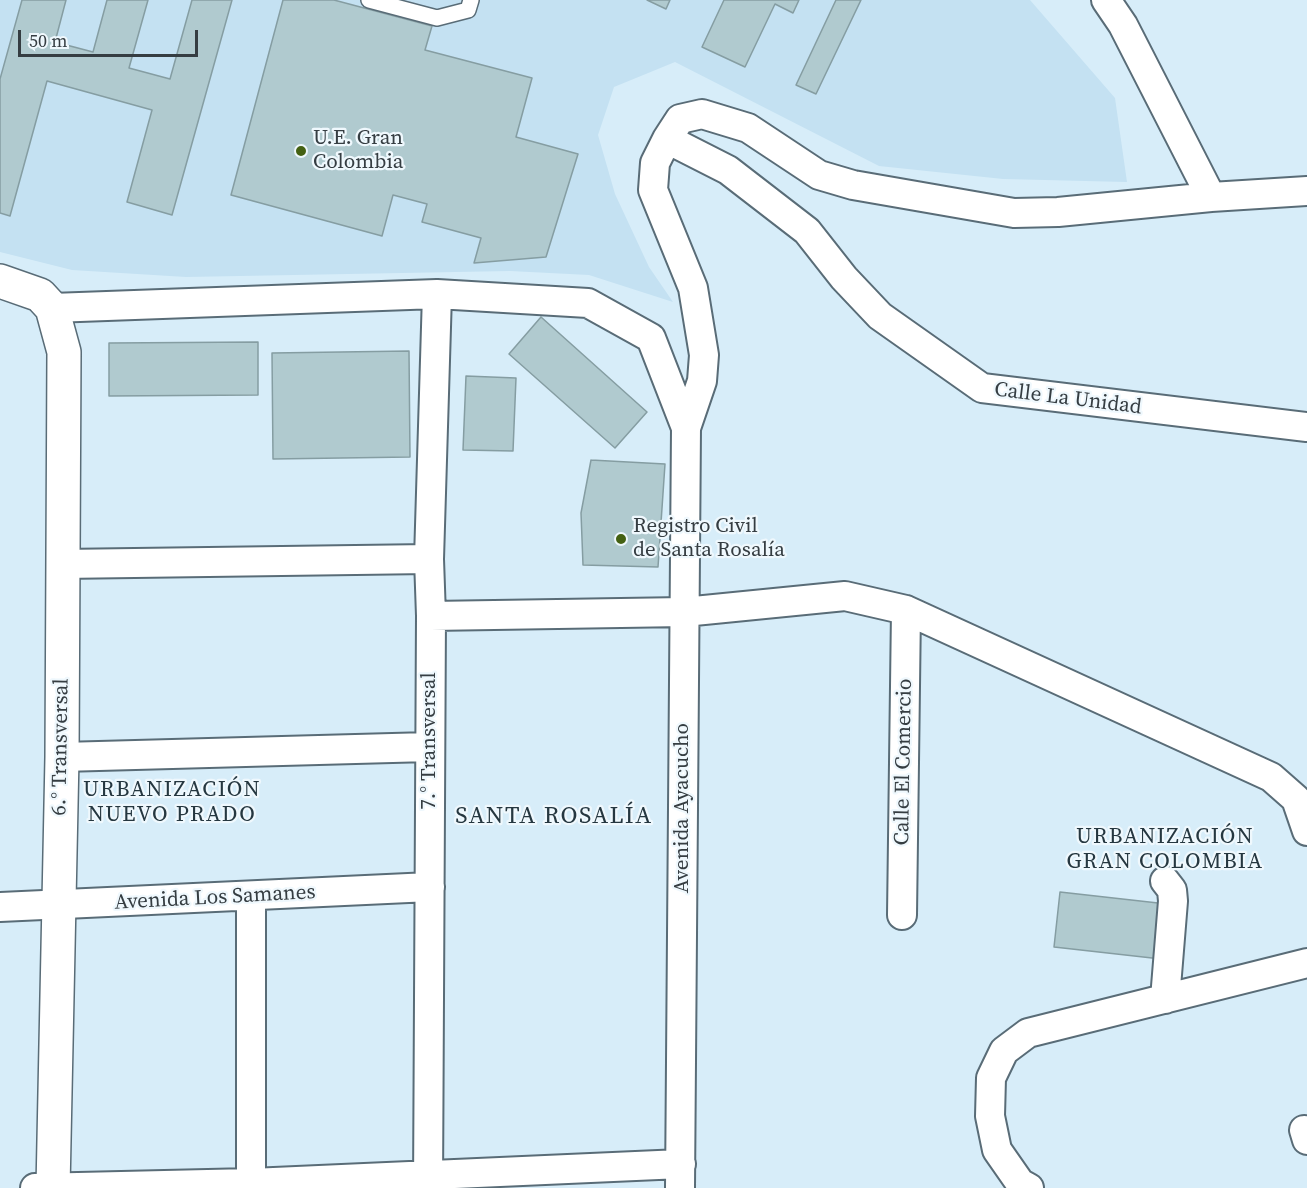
<!DOCTYPE html>
<html>
<head>
<meta charset="utf-8">
<style>
  body { margin:0 }
  #map { position:relative; width:1307px; height:1188px; overflow:hidden; background:#d7edf9; font-family:"Source Serif 4",serif }
  canvas { display:block }
  .scale { position:absolute; left:18px; top:30px; width:180px; height:27px; box-sizing:border-box; border:3px solid #353d42; border-top:0; padding-left:8px; font-size:18px; line-height:21px; white-space:nowrap; color:#353d42; -webkit-text-stroke:4px #eff8fd; paint-order:stroke }
</style>
</head>
<body>
<div id="map">
<canvas width="1307" height="1188"></canvas>
<div class="scale">50 m</div>
</div>
<script>
const ctx = document.querySelector('canvas').getContext('2d');
ctx.lineJoin = 'round';
function fill(path, color) { ctx.fillStyle = color; ctx.fill(path, 'evenodd'); }
const shape = rows => new Path2D(rows.map(r => 'M' + r).join(''));
function trace(path, color, width, dash) { ctx.strokeStyle = color; ctx.lineWidth = width; ctx.lineCap = dash ? 'butt' : 'round'; ctx.setLineDash(dash || []); ctx.stroke(path); }
function label(font, color, halo, rows, align = 'center') {
  ctx.font = font + ' "Source Serif 4",serif'; ctx.lineWidth = 4.5; ctx.setLineDash([]); ctx.textBaseline = 'middle'; ctx.strokeStyle = halo; ctx.fillStyle = color; for (const [text, x, y, turn = 0] of rows) {
    ctx.save(); ctx.translate(x, y); ctx.rotate((+turn || 0) * Math.PI / 180); ctx.textAlign = isNaN(turn) ? turn : align; if (halo) ctx.strokeText(text, 0, 0); ctx.fillText(text, 0, 0); ctx.restore();
  }
}
fill(shape([
  [0,0,1030,0,1115,98,1127,182,1003,179,879,166,675,62,614,87,598,135,615,194,649,267,673,302,589,275,510,271,186,277,72,270,0,252]
]), '#c4e1f2');
const building = shape([
  [22,0,66,0,55,42,93,52,107,0,148,0,129,68,170,79,192,0,232,0,172,215,127,202,152,110,47,81,10,216,0,213,0,79,22,0],
  [283,0,334,0,432,26,425,50,532,78,516,137,578,154,546,257,474,263,481,238,422,222,427,204,393,195,382,236,231,195,283,0],
  [647,0,670,0,666,9,647,0],
  [724,0,799,0,793,13,775,4,745,67,702,47,724,0],
  [836,0,861,0,816,94,796,85,836,0],
  [541,317,647,412,615,448,509,354,541,317],
  [258,342,258,395,109,396,109,343,258,342],
  [409,351,410,457,273,459,272,353,409,351],
  [466,376,516,378,513,451,463,450,466,376],
  [591,460,665,464,658,567,583,565,581,513,591,460],
  [1060,892,1167,904,1161,959,1054,947,1060,892]
]);
fill(building, '#b0cacf');
trace(building, '#859da2', 1.5);
const service = shape([
  [369,0,437,18,468,10,471,0]
]);
const minor = shape([
  [1106,0,1123,25,1211,197],
  [667,139,728,170,807,231,844,278,880,316,982,388,1307,427],
  [52,308,437,294,588,303,651,338,686,428],
  [61,564,429,559],
  [431,616,684,612,845,596,906,610,1271,777,1296,799,1307,831],
  [62,757,429,747],
  [251,897,251,1183],
  [0,907,430,887],
  [902,915,906,610],
  [1165,999,1173,901,1172,890,1165,881],
  [1304,1130,1307,1140],
  [35,1188,251,1183,681,1164],
  [428,1188,431,616,429,559,437,294],
  [680,1188,686,428,702,381,704,355,693,288,653,190,655,163,667,139,680,119,702,114,748,128,819,175,853,185,1014,213,1058,212,1211,197,1307,191],
  [1029,1188,1020,1183,997,1150,990,1116,991,1078,1004,1051,1028,1033,1307,963]
]);
const tertiary = shape([
  [0,281,40,295,52,308,64,352,62,757,53,1188]
]);
trace(service, '#596c77', 18);
trace(minor, '#596c77', 32);
trace(tertiary, '#596c77', 36);
trace(service, '#fff', 15);
trace(minor, '#fff', 28);
trace(tertiary, '#fff', 33);
for (const [x, y, r, color] of [
  [301,151,6,"#446113"],
  [621,539,6,"#446113"]
]) { const dot = new Path2D(); dot.arc(x, y, r, 0, 2 * Math.PI); ctx.fillStyle = color; ctx.fill(dot); trace(dot, '#eff8fd', 2); }
label('21px', '#353d42', '#eff8fd', [
  ["U.E. Gran",313,139],
  ["Colombia",313,163],
  ["Registro Civil",633,527],
  ["de Santa Rosalía",633,551]
], 'left');
label('21px', '#353d42', '#eff8fd', [
  ["Calle La Unidad",1068,399,7],
  ["7.° Transversal",430,741,-90],
  ["6.° Transversal",61,747,-89],
  ["Calle El Comercio",904,762,-89],
  ["Avenida Ayacucho",683,808,-90],
  ["Avenida Los Samanes",215,898,-3]
]);
ctx.letterSpacing = '1.5px';
label('22px', '#253740', '#eff8fd', [
  ["URBANIZACIÓN",172,790],
  ["NUEVO PRADO",172,815],
  ["URBANIZACIÓN",1165,837],
  ["GRAN COLOMBIA",1165,862]
]);
ctx.letterSpacing = '0px';
ctx.letterSpacing = '1.5px';
label('24px', '#253740', '#eff8fd', [
  ["SANTA ROSALÍA",554,817]
]);
ctx.letterSpacing = '0px';
</script>
</body>
</html>
